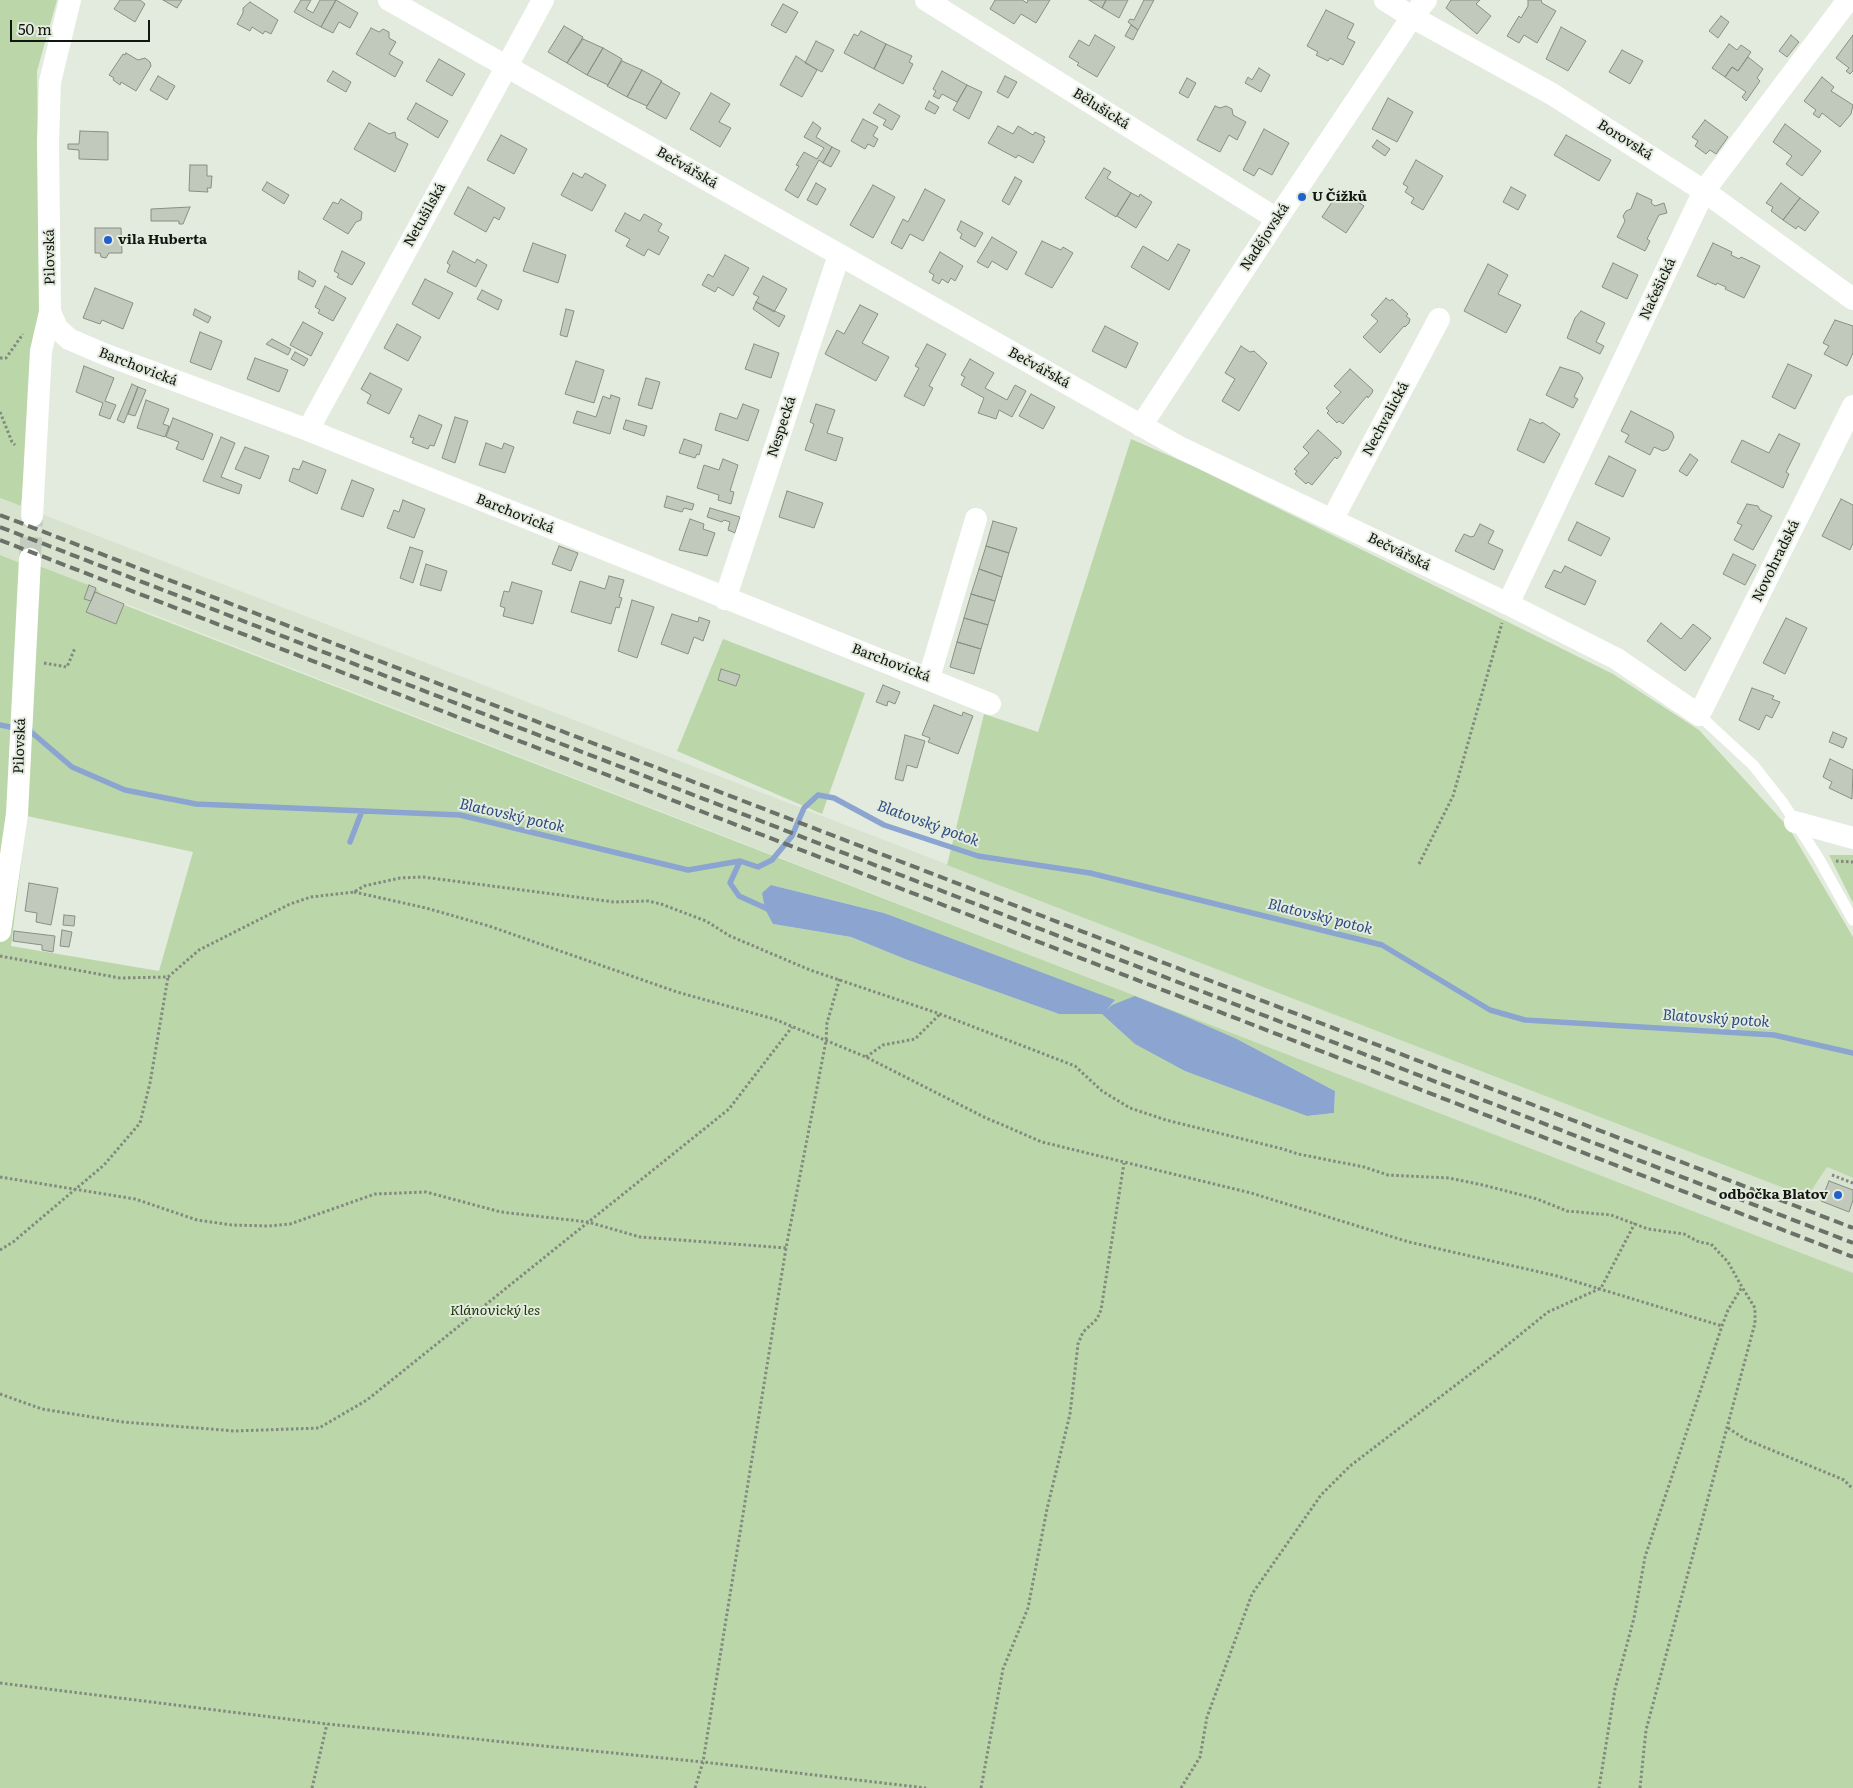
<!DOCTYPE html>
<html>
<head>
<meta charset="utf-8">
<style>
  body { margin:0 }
  #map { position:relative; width:1853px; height:1788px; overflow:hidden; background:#e3ebde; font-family:Literata,serif }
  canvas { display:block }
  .scale { position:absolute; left:10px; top:20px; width:140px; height:22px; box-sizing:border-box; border:2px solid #121510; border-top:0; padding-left:6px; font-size:15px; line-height:18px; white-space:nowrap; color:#121510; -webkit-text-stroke:4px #e3ebde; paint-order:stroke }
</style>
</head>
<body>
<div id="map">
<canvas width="1853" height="1788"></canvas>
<div class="scale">50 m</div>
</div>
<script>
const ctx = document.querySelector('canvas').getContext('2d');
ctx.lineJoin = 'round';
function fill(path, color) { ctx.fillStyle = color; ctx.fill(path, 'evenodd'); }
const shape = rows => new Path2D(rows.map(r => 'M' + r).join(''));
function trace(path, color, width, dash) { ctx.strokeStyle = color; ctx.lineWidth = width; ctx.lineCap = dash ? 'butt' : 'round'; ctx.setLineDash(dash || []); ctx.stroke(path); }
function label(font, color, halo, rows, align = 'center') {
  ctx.font = font + ' Literata,serif'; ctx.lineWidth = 4; ctx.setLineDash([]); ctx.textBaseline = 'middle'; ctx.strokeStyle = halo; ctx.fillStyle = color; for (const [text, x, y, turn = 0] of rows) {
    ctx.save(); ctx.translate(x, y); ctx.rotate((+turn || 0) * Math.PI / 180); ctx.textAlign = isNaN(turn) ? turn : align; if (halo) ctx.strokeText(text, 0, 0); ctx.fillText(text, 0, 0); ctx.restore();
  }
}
fill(shape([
  [0,498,1807,1197,1827,1167,1853,1178,1853,1274,0,555]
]), '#d7e3cf');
fill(shape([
  [0,0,57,0,37,71,40,310,21,506,0,498],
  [1131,439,1193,466,1613,674,1699,730,1789,828,1853,937,1853,1178,1827,1167,1807,1197,947,865,984,714,1038,732],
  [0,555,38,570,39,566,96,588,102,596,150,615,1853,1273,1853,1788,0,1788],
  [27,816,193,852,159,971,11,946],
  [771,885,884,913,927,931,1059,1014,905,959,851,937,773,924],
  [1135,996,1237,1039,1335,1091,1334,1113,1307,1116,1208,1079],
  [723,639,865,693,822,814,677,751],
  [1829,855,1853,855,1853,903]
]), '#bbd7aa');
fill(shape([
  [771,885,884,913,1115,1000,1106,1010,1112,1005,1135,996,1182,1015,1237,1039,1335,1091,1334,1113,1307,1116,1185,1071,1135,1044,1102,1014,1059,1014,905,959,851,937,773,924,765,909,762,893]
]), '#8ba5d0');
trace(shape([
  [0,725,15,728],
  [30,729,30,731,72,767,125,790,196,804,460,815,688,870,740,861,758,867,772,860,792,836,804,808,818,795,834,798,884,825,978,856,1090,873,1382,945,1490,1010,1525,1020,1774,1035,1853,1053],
  [350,842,362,811],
  [740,861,730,883,739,896,772,911]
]), '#8ba5d0', 5.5);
const building = shape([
  [120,0,140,0,145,4,135,22,114,9,120,0],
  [163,0,182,0,177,8,163,0],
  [301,0,311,0,306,9,313,13,320,0,336,0,321,27,294,12,301,0],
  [336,0,358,13,350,28,339,22,333,33,321,27,336,0],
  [995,0,1022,0,1027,3,1028,0,1050,0,1036,23,1021,14,1014,24,990,9,995,0],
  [1089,0,1106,0,1102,8,1089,0],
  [1106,0,1128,0,1119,18,1102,8,1106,0],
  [1144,0,1154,0,1138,30,1128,22,1130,19,1134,20,1144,0],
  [1451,0,1480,0,1476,4,1491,16,1477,34,1446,8,1451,0],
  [1528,0,1541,0,1542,3,1556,11,1537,43,1524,35,1519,43,1507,36,1519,16,1521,18,1528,6,1528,0],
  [250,2,278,20,271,34,265,31,263,34,252,27,250,31,237,24,243,13,243,8,250,2],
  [783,4,798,12,786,33,771,25,783,4],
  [1326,10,1354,24,1347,38,1355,42,1343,65,1330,58,1328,61,1316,55,1318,52,1307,46,1326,10],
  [1721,16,1729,22,1718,38,1709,31,1721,16],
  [1131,25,1138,30,1133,40,1125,36,1131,25],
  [564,26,583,37,567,63,548,52,564,26],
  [1561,27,1586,41,1568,71,1546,59,1561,27],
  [371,28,379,32,383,29,389,32,389,38,396,42,389,54,403,62,395,77,356,54,371,28],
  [861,31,886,44,874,69,844,53,854,34,858,36,861,31],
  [1095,35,1115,47,1097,77,1077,65,1079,63,1069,57,1079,40,1089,46,1095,35],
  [1791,35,1799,42,1787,57,1779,51,1791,35],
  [1853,35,1853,71,1850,74,1846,71,1849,68,1836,58,1853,35],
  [583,39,603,48,587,75,567,63,583,39],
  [816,41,834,50,822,72,805,63,816,41],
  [886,44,912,56,909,62,913,64,903,84,874,69,886,44],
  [1729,44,1737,50,1741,45,1751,52,1738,71,1732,67,1725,77,1712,68,1729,44],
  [603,48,622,59,608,85,587,75,603,48],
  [1622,50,1643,61,1630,84,1609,72,1622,50],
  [126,53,138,60,145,58,150,62,151,66,136,91,121,82,120,85,113,80,114,78,109,75,123,54,125,55,126,53],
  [796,56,817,70,802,97,780,85,796,56],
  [1748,57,1763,69,1757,78,1760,81,1746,101,1742,97,1746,92,1725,77,1732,67,1738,71,1748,57],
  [439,59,465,74,452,96,426,81,439,59],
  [622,61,642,70,627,97,607,86,622,61],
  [1259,68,1270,75,1261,92,1245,83,1248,77,1252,80,1259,68],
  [642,70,662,81,647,106,627,97,642,70],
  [333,71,351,82,346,92,327,81,333,71],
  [942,71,967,85,957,102,942,94,939,99,933,96,936,91,933,89,942,71],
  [158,76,175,86,167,100,150,90,158,76],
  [1005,76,1017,82,1008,98,997,92,1005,76],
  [1822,77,1834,87,1831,91,1853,105,1851,114,1840,127,1822,113,1819,118,1813,114,1816,110,1804,101,1822,77],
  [1187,78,1196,83,1188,98,1179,93,1187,78],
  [661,82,680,93,666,119,646,108,661,82],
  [967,85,982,92,969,119,953,110,967,85],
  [711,93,730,104,719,122,731,128,720,147,690,129,711,93],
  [1388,98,1413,112,1397,142,1372,129,1388,98],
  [929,101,939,107,935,114,925,109,929,101],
  [416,103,448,121,438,138,407,119,416,103],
  [879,104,900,116,892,130,883,125,886,120,873,113,879,104],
  [1215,106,1220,108,1226,106,1232,109,1233,115,1246,122,1237,140,1229,135,1220,152,1197,140,1215,106],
  [863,119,878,127,873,136,878,139,874,147,868,144,865,149,851,141,863,119],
  [1705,120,1728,137,1716,154,1710,150,1706,154,1695,146,1698,141,1692,137,1705,120],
  [813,122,821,128,816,137,832,147,823,163,819,160,798,198,785,190,799,166,796,165,804,152,817,159,824,148,804,137,813,122],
  [369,123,389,134,395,132,396,138,408,144,395,172,354,149,369,123],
  [1785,124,1821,151,1802,176,1786,164,1792,156,1773,142,1785,124],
  [998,126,1013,134,1018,126,1033,135,1035,132,1045,137,1043,140,1045,141,1033,163,1018,155,1016,158,988,143,998,126],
  [1264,129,1289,143,1272,175,1259,168,1254,176,1243,170,1264,129],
  [80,131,108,132,108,160,79,159,79,150,68,149,68,144,79,144,80,131],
  [501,135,527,149,514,174,487,160,501,135],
  [1566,135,1611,160,1599,181,1554,155,1566,135],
  [1377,140,1390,149,1385,156,1372,147,1377,140],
  [832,147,840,151,831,167,823,163,832,147],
  [1416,160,1443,176,1423,210,1411,203,1414,198,1405,192,1408,187,1403,184,1416,160],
  [190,165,207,165,207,176,212,176,211,188,207,188,208,192,189,191,190,165],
  [1104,168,1111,172,1107,178,1131,193,1116,217,1085,198,1104,168],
  [573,173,582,178,585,173,606,185,592,211,561,195,573,173],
  [1015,177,1022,181,1009,205,1002,201,1015,177],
  [267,182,289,195,284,204,262,190,267,182],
  [816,183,826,189,817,205,807,200,816,183],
  [1781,183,1800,198,1783,220,1771,211,1773,207,1766,203,1781,183],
  [873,185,895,197,873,238,850,225,873,185],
  [468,187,505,208,499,220,494,217,486,232,454,214,468,187],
  [1511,187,1526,195,1518,210,1503,202,1511,187],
  [925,189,945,200,923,241,910,234,902,249,891,243,903,219,908,222,925,189],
  [1340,190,1364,206,1346,233,1322,217,1340,190],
  [1131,193,1139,197,1140,194,1152,202,1136,228,1117,216,1131,193],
  [1637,193,1652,200,1651,203,1655,206,1664,203,1667,213,1659,215,1647,239,1650,241,1645,251,1617,237,1625,221,1623,216,1626,211,1631,209,1637,193],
  [1800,198,1819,212,1805,231,1798,226,1796,229,1783,220,1800,198],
  [341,199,362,212,361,220,356,222,348,234,323,219,333,202,338,204,341,199],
  [190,207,183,224,179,224,179,221,151,221,151,209,190,207],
  [625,213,640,221,644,214,662,224,658,231,669,237,659,255,648,249,644,256,626,246,630,239,615,231,625,213],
  [961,221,983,233,975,247,960,238,962,234,957,230,961,221],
  [95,228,121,228,122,253,109,253,106,258,101,257,100,253,95,253,95,228],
  [992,237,1017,252,1007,270,992,261,988,268,977,262,992,237],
  [1042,241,1061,250,1063,247,1073,253,1052,288,1025,274,1042,241],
  [533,243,566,255,558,283,523,271,533,243],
  [1713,243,1732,252,1731,255,1739,259,1741,257,1760,266,1744,298,1725,289,1726,287,1717,283,1716,285,1697,276,1713,243],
  [1178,244,1190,250,1169,290,1131,267,1143,246,1168,261,1178,244],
  [342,251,365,263,352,285,337,277,339,274,334,271,342,251],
  [453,251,475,263,477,259,487,265,476,287,447,272,450,265,447,263,453,251],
  [940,252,963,266,955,281,951,278,948,283,942,279,939,284,932,280,934,275,929,272,940,252],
  [725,255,749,268,733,296,718,287,715,292,702,285,708,274,713,277,725,255],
  [1613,263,1638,275,1627,299,1602,287,1613,263],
  [1488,264,1508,275,1498,294,1521,305,1506,333,1464,311,1488,264],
  [299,271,316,281,313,287,298,279,299,271],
  [763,276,787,289,774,312,756,302,759,297,753,294,763,276],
  [425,279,453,293,439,319,412,304,425,279],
  [325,286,346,298,333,321,318,313,320,310,315,307,325,286],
  [95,288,133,303,123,329,102,320,100,324,83,318,95,288],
  [482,290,502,300,498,310,477,299,482,290],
  [1386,298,1390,301,1392,299,1408,314,1406,316,1410,319,1409,323,1405,327,1404,326,1380,353,1363,337,1378,321,1371,315,1386,298],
  [756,302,785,316,779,327,753,309,756,302],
  [860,305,878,314,862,343,889,357,876,381,825,354,837,330,844,334,860,305],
  [195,309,211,317,208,323,193,315,195,309],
  [566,309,574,311,567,337,560,335,566,309],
  [1581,311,1605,323,1596,342,1604,346,1600,354,1567,338,1575,318,1581,311],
  [1835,320,1853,326,1853,353,1847,366,1824,354,1829,346,1823,343,1835,320],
  [303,322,323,333,311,356,290,345,303,322],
  [397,324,421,337,408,361,384,348,397,324],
  [1105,326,1138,343,1126,368,1092,351,1105,326],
  [200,332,222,341,211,370,190,362,200,332],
  [272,339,291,349,288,355,266,344,272,339],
  [754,344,779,353,771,378,745,369,754,344],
  [927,344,946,354,929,386,933,388,924,406,904,396,919,368,915,366,927,344],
  [1241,346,1250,352,1254,351,1267,363,1239,411,1222,401,1235,379,1225,373,1241,346],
  [295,352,308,359,304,366,291,359,295,352],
  [255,358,288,370,279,392,247,379,255,358],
  [970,359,994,373,985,388,1007,400,1015,385,1026,391,1012,417,999,410,996,419,978,413,984,398,961,385,965,377,961,375,970,359],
  [576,361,604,370,594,403,565,394,576,361],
  [1788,364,1812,375,1795,409,1772,397,1788,364],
  [84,366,114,378,105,401,116,405,110,419,99,415,103,403,76,392,84,366],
  [1560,367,1579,373,1583,378,1574,397,1578,399,1573,408,1546,395,1560,367],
  [1350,369,1373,390,1372,393,1368,398,1367,396,1343,424,1339,421,1337,423,1327,413,1329,411,1326,408,1341,392,1334,386,1350,369],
  [370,373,402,389,389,414,367,403,371,395,361,389,370,373],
  [646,378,660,382,652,409,638,405,646,378],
  [132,384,138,387,124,423,117,420,132,384],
  [138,387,146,390,135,416,128,414,138,387],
  [1031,394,1055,407,1043,429,1019,416,1031,394],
  [611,395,620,398,610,434,573,423,577,411,596,417,603,396,610,399,611,395],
  [146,400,169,409,163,424,169,426,165,437,137,428,146,400],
  [743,404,759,410,748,441,715,430,720,413,737,419,743,404],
  [816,404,835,410,827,433,843,438,836,461,805,450,814,424,810,422,816,404],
  [1631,411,1672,432,1674,437,1668,449,1663,451,1654,447,1650,455,1625,442,1629,435,1621,431,1631,411],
  [419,415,442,425,434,446,430,445,428,449,412,443,414,438,410,437,419,415],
  [455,417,468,421,455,463,442,458,455,417],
  [173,418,213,434,203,460,176,449,179,442,166,437,173,418],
  [1530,419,1541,424,1542,422,1560,434,1544,463,1517,450,1530,419],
  [626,420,647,426,644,436,623,429,626,420],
  [1318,430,1341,451,1341,454,1337,459,1335,457,1312,485,1308,482,1306,484,1295,474,1297,471,1294,469,1309,453,1303,447,1318,430],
  [1779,434,1800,444,1786,472,1789,474,1783,488,1731,462,1742,440,1769,453,1779,434],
  [221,437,235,443,221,477,242,485,239,494,203,481,221,437],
  [684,439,702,445,699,455,697,454,695,458,679,453,684,439],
  [486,443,502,449,504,443,514,447,505,473,479,465,486,443],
  [245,447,269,456,260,479,235,469,245,447],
  [1690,454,1698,460,1687,476,1679,471,1690,454],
  [1609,456,1636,470,1623,497,1595,484,1609,456],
  [723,459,738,465,730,491,734,492,731,504,718,500,719,495,697,488,704,465,719,470,723,459],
  [303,461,326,470,317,494,289,481,293,468,299,470,303,461],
  [352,480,374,489,363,517,341,509,352,480],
  [787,491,823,503,814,528,779,517,787,491],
  [667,496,694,504,692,510,684,508,682,512,664,507,667,496],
  [1841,499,1853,505,1853,543,1850,550,1822,536,1841,499],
  [403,500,425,509,414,538,387,528,394,510,399,512,403,500],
  [1747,504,1758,506,1760,510,1772,516,1753,550,1734,540,1742,525,1737,523,1747,504],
  [710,508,740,517,735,533,728,530,730,522,724,520,722,522,707,517,710,508],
  [690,519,704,524,703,529,715,533,707,556,679,550,690,519],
  [993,521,1017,528,1009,553,986,546,993,521],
  [1577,522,1610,538,1601,556,1568,540,1577,522],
  [1480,524,1494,531,1488,543,1503,550,1494,570,1455,551,1464,534,1471,537,1474,536,1480,524],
  [559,546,578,553,571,571,552,564,559,546],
  [986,546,1009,553,1002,577,979,569,986,546],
  [410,547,423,551,413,583,400,578,410,547],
  [1733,554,1756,565,1745,585,1723,574,1733,554],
  [426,564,447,571,441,591,420,585,426,564],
  [1565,566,1596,581,1585,605,1545,587,1554,570,1561,573,1565,566],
  [979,569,1002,577,995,601,971,594,979,569],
  [609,576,624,580,619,597,622,598,619,608,616,607,611,624,571,612,580,581,605,589,609,576],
  [512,582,542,591,533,624,503,616,505,608,500,606,504,591,509,592,512,582],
  [89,585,96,588,91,601,84,599,89,585],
  [95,592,124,604,116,624,86,612,95,592],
  [971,594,995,601,988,625,964,618,971,594],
  [632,600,654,607,637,658,618,651,632,600],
  [672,614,698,622,699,617,710,621,703,641,694,637,688,654,661,644,672,614],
  [964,618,988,625,981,649,957,642,964,618],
  [1786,618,1807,628,1785,674,1763,663,1786,618],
  [1661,623,1681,639,1693,624,1711,638,1685,671,1647,641,1661,623],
  [957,642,981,649,974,674,950,667,957,642],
  [721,669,740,675,736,686,718,680,721,669],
  [883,685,900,692,895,704,888,701,887,706,876,702,883,685],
  [1752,688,1774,696,1772,699,1780,702,1772,718,1766,715,1759,730,1739,720,1752,688],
  [934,705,962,716,963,712,973,716,958,754,928,742,930,738,922,735,934,705],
  [1833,732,1847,738,1843,748,1829,742,1833,732],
  [905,735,925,741,917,768,907,765,903,781,895,779,905,735],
  [1830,759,1853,770,1852,799,1829,788,1832,782,1823,777,1830,759],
  [29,883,58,888,51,925,36,922,37,913,25,911,29,883],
  [64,915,75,916,74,926,63,925,64,915],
  [62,930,72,932,69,947,60,946,62,930],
  [14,931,55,936,53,952,42,950,42,945,13,941,14,931],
  [1829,1181,1853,1190,1853,1200,1849,1212,1821,1201,1829,1181]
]);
fill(building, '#c1c9bc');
trace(building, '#889084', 1);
trace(shape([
  [30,559,32,516]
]), '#c4cbbf', 22, [22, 11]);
trace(shape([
  [0,358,6,358,23,334],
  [0,412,12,442,15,445],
  [44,663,67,667,75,648],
  [1836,861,1853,862],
  [1419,864,1453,796,1502,623],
  [354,892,426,908,489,926,677,992,774,1019,866,1057,984,1117,1042,1142,1251,1193,1409,1242,1557,1276,1722,1326],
  [0,956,120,978,168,977,199,950,290,904,311,897,354,892,364,886,400,878,423,877,614,902,648,901,661,904,706,921,730,936,810,970,940,1014,1075,1066,1102,1091,1130,1108,1166,1120,1283,1149,1298,1154,1364,1167,1388,1175,1449,1178,1483,1185,1537,1199,1567,1211,1611,1215,1648,1229,1684,1234,1699,1242,1711,1244,1728,1262,1742,1287,1728,1310,1722,1326,1645,1557,1634,1618,1615,1689,1599,1788],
  [866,1057,883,1045,915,1039,940,1014],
  [1832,1175,1853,1183],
  [0,1177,135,1199,197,1220,232,1225,268,1226,290,1224,375,1194,426,1192,501,1212,588,1222,640,1237,786,1248],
  [0,1250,13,1242,104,1165,140,1123,150,1083,168,977],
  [0,1394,42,1409,123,1422,235,1431,319,1428,367,1400,729,1109,792,1027],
  [1728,1428,1745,1439,1844,1480,1853,1489],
  [0,1683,327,1724,703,1762,926,1788],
  [312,1788,327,1724],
  [695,1788,703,1762,786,1248,826,1041,827,1023,840,978],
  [981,1788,1003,1669,1028,1608,1047,1509,1070,1414,1078,1344,1083,1332,1097,1319,1101,1310,1124,1163],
  [1181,1788,1200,1757,1207,1717,1252,1594,1321,1495,1350,1466,1495,1355,1548,1312,1601,1288,1635,1223],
  [1640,1788,1646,1730,1755,1323,1755,1308,1742,1287]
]), '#83897f', 3, [2.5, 2.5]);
trace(shape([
  [1699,715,1753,765,1783,803,1819,859,1853,920]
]), '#fff', 11);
trace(shape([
  [389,0,1181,448,1508,604,1617,659,1699,715,1853,406],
  [926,0,1277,219],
  [1385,0,1412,17,1552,94,1704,191,1853,299],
  [50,312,57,328,69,339,104,354,308,430,990,704],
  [1141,426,1277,219,1412,17,1426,0],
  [308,430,543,0],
  [32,516,41,351,50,312,48,142,50,82,70,0],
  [1332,520,1439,319],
  [725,599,839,255],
  [1508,604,1704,191,1848,0],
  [929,678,976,519],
  [1795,822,1853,838],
  [0,931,17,814,30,559]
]), '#fff', 22);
trace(shape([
  [0,515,1853,1228],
  [0,527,1853,1243],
  [0,540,1853,1257]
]), '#6b7068', 4, [10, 5]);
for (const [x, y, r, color] of [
  [1302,197,5,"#2161ce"],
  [108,240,5,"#2161ce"],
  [1838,1195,5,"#2161ce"]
]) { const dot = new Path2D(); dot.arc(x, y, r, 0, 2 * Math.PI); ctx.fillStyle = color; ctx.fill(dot); trace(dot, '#e3ebde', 2); }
label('14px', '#121510', '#e3ebde', [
  ["Bělušická",1101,109,32],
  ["Borovská",1625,140,32],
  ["Bečvářská",687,168,30],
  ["Netušilská",425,215,-61],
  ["Nadějovská",1265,237,-57],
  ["Pilovská",50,257,-91],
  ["Načešická",1658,289,-65],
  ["Barchovická",138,367,21],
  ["Bečvářská",1039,368,29],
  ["Nechvalická",1386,419,-62],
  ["Nespecká",782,427,-72],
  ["Barchovická",515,514,22],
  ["Bečvářská",1399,552,26],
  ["Novohradská",1776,561,-64],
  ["Barchovická",891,663,21],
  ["Pilovská",20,746,-88]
]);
label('bold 14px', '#121510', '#e3ebde', [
  ["U Čížků",1312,197],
  ["vila Huberta",118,240],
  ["odbočka Blatov",1828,1195,"right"]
], 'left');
label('italic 14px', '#1b3403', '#e3ebde', [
  ["Klánovický les",495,1311]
]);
label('italic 15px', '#2b4b81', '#e3ebde', [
  ["Blatovský potok",512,816,13],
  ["Blatovský potok",928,824,20],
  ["Blatovský potok",1320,917,14],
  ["Blatovský potok",1716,1019,4]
]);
</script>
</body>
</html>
